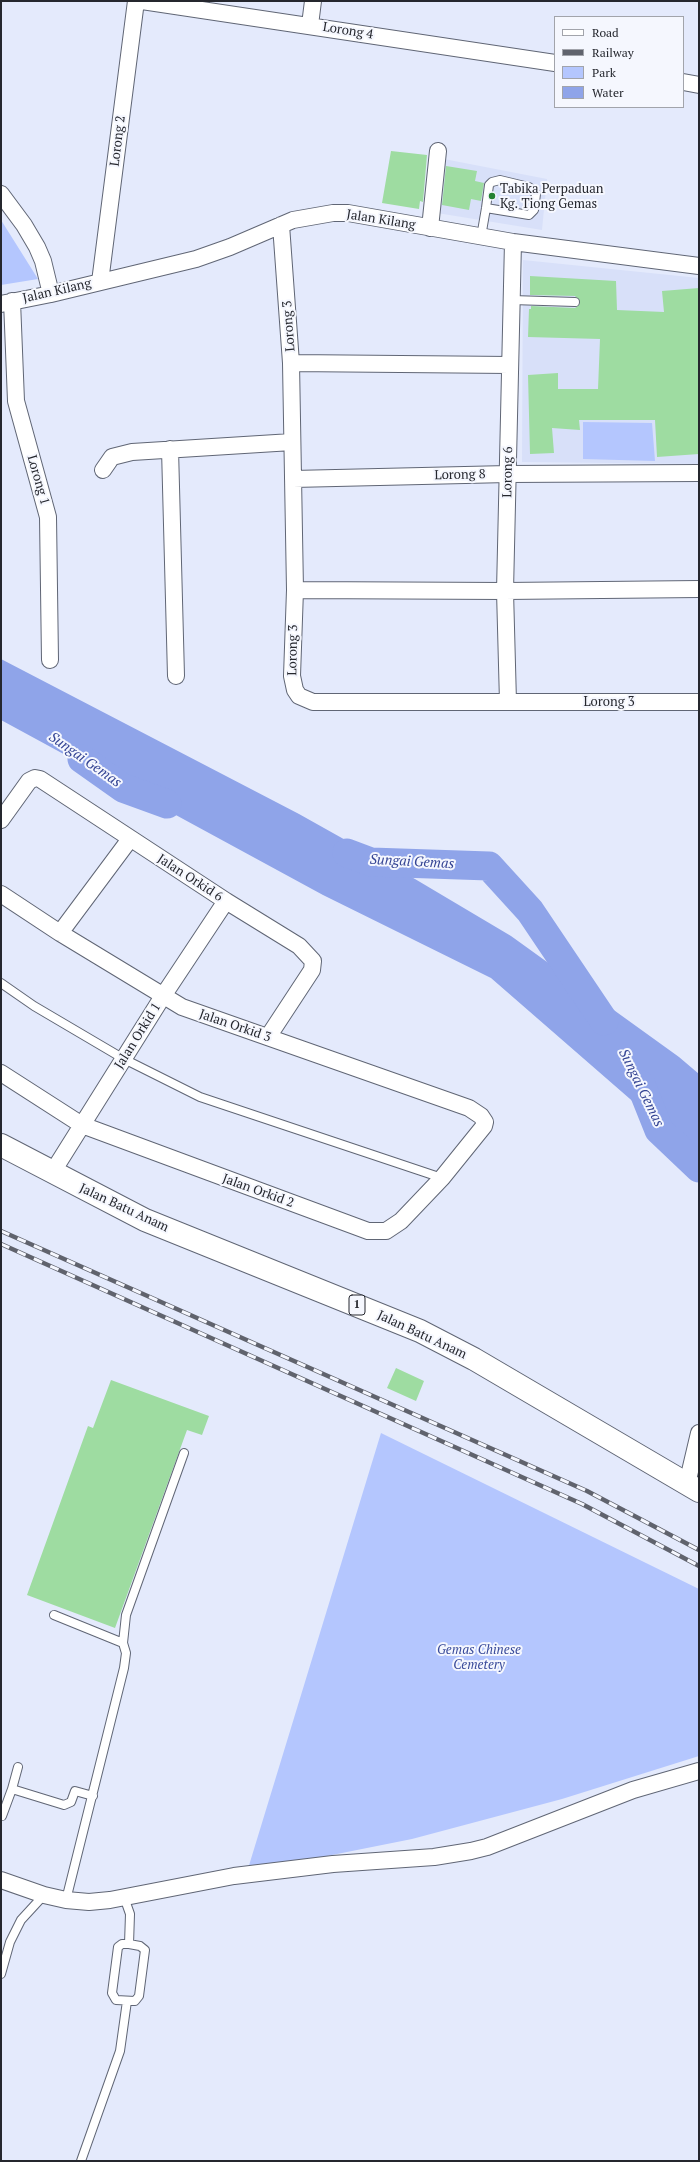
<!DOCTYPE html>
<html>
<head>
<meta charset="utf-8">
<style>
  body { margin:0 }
  #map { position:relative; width:700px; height:2162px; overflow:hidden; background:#e4eafc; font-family:"PT Serif",serif }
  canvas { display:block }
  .frame { position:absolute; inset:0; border:2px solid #25272e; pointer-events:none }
  .legend { position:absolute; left:554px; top:16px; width:130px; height:92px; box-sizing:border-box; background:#f5f7fe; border:1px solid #a2a4ab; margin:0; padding:5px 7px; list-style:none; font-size:12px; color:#25272e }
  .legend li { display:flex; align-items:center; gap:8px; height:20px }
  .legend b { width:20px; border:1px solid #a2a4ab }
</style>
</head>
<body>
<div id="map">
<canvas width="700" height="2162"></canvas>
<div class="frame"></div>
<ul class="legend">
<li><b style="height:5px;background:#fff"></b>Road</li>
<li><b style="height:5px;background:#60636d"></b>Railway</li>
<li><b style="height:11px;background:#b4c6fe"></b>Park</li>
<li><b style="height:11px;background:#8fa4e9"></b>Water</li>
</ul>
</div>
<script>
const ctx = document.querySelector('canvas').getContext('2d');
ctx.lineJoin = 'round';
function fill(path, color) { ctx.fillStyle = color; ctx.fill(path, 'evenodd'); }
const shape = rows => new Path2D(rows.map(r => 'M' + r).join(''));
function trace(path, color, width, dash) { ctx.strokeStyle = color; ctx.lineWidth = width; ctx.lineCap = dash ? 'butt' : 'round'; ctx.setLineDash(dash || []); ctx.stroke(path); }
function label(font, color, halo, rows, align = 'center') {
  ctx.font = font + ' "PT Serif",serif'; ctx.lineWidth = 4; ctx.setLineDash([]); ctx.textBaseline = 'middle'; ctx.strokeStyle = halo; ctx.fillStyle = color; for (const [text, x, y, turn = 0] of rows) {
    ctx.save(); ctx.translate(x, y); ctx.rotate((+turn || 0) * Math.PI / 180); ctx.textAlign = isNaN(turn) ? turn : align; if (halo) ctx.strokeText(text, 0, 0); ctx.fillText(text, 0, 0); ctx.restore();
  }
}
fill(shape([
  [444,159,547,179,542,230,437,213],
  [523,260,699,278,699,464,522,462]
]), '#d8e0f9');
fill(shape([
  [1,220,38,279,1,285],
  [583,422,652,423,655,461,583,459],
  [381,1433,699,1589,699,1756,562,1799,412,1839,247,1872]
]), '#b4c6fe');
fill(shape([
  [1,659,299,814,415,879,511,936,679,1057,699,1074,699,1159,491,978,323,895,1,720]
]), '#8fa4e9');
trace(shape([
  [82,759,123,788,167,804],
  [347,853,371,862,489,866,530,911,604,1021],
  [641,1085,659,1130,699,1168]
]), '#8fa4e9', 29);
fill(shape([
  [391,151,427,155,423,202,420,201,419,209,382,203],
  [446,166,477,171,475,181,484,183,481,201,471,199,469,210,442,205],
  [530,276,616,281,617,310,664,312,662,291,699,288,699,454,657,457,655,420,579,420,580,430,552,428,554,453,530,454,528,375,558,373,558,389,598,389,600,339,528,337,529,309,531,309,531,306,575,308,579,305,580,302,575,296,530,295],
  [396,1368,424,1381,416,1401,387,1388],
  [111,1380,209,1416,202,1435,187,1430,115,1628,27,1595,88,1426,93,1428]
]), '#9edca1');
const lane = shape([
  [481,237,486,208,489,185,492,182,500,180,529,187,536,194,534,210,529,215,486,208],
  [512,300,575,302],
  [1,983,34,1006,124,1059,200,1097,442,1178],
  [54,1615,123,1643],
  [18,1767,12,1789,64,1805,71,1802,75,1791,93,1796],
  [2,1816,12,1789],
  [124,1897,130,1914,129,1944,122,1944,118,1947,112,1993,116,2000,135,2001,139,1996,145,1950,140,1946,129,1944],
  [66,1900,124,1668,126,1653,123,1643,126,1615,184,1453],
  [1,1974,10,1942,21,1920,44,1895],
  [81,2161,120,2051,127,2001]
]);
const street = shape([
  [142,1,555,63],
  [310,25,313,1],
  [683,82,699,85],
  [1,194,24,225,37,247,43,261,51,294],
  [281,225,291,363,295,590,292,676,295,690,299,696,313,702,699,702],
  [430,228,438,151],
  [100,282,136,1],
  [12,301,16,401,48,517,50,660],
  [1,304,51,294,196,259,230,247,293,220,333,213,348,213,513,242,699,266],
  [291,363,510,365],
  [170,449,176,676],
  [103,470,112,457,132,452,292,442],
  [293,479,508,474,699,473],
  [295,590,505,591,699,589],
  [508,702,505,591,513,242],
  [1,820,29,781,35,778,40,779,226,901,299,946,313,961,312,970,268,1037],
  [1,894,60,933,182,1007,469,1108,481,1116,485,1122,484,1126,442,1178,401,1221,386,1231,368,1231,82,1125,1,1073],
  [60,933,130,839],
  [52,1173,163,996,226,901],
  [687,1484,699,1433],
  [1,1880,44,1895,66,1900,89,1902,110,1900,234,1876,333,1864,434,1857,471,1851,487,1847,633,1790,699,1771]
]);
const highway = shape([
  [1,1145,145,1220,420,1331,474,1359,699,1491]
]);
trace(lane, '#606675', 10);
trace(street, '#606675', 18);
trace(highway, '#606675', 24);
trace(lane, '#fff', 8);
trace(street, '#fff', 16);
trace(highway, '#fff', 22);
const rail = shape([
  [1,1231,587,1491,699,1550],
  [1,1244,582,1504,699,1566]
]);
trace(rail, '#60636d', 4.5);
trace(rail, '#f5f7fe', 3, [9]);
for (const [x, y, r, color] of [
  [492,196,4,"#258132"]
]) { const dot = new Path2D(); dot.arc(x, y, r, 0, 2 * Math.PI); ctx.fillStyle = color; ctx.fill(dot); trace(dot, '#f5f7fe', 1.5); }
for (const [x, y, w] of [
  [357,1305,16]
]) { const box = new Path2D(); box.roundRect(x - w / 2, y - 10, w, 20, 3); ctx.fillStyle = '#f5f7fe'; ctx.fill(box); trace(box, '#25272e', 1); }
label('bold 12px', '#25272e', null, [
  ["1",357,1305]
]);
label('13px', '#25272e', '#f5f7fe', [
  ["Lorong 4",348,31,9],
  ["Lorong 2",118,141,-83],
  ["Jalan Kilang",381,220,9],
  ["Jalan Kilang",57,291,-13],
  ["Lorong 3",289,326,-94],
  ["Lorong 6",508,472,-89],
  ["Lorong 8",460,475,-1],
  ["Lorong 1",38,480,74],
  ["Lorong 3",293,650,-89],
  ["Lorong 3",609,702],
  ["Jalan Orkid 6",190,878,33],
  ["Jalan Orkid 3",235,1026,19],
  ["Jalan Orkid 1",138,1036,-58],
  ["Jalan Orkid 2",258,1191,20],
  ["Jalan Batu Anam",124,1208,25],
  ["Jalan Batu Anam",422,1335,25]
]);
label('13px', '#25272e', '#f5f7fe', [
  ["Tabika Perpaduan",500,189],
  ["Kg. Tiong Gemas",500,204]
], 'left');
label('italic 13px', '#384a9a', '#f5f7fe', [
  ["Gemas Chinese",479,1650],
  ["Cemetery",479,1665]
]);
label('italic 14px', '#344494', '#f5f7fe', [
  ["Sungai Gemas",85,760,35],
  ["Sungai Gemas",412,862,3],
  ["Sungai Gemas",641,1088,64]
]);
</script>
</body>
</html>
